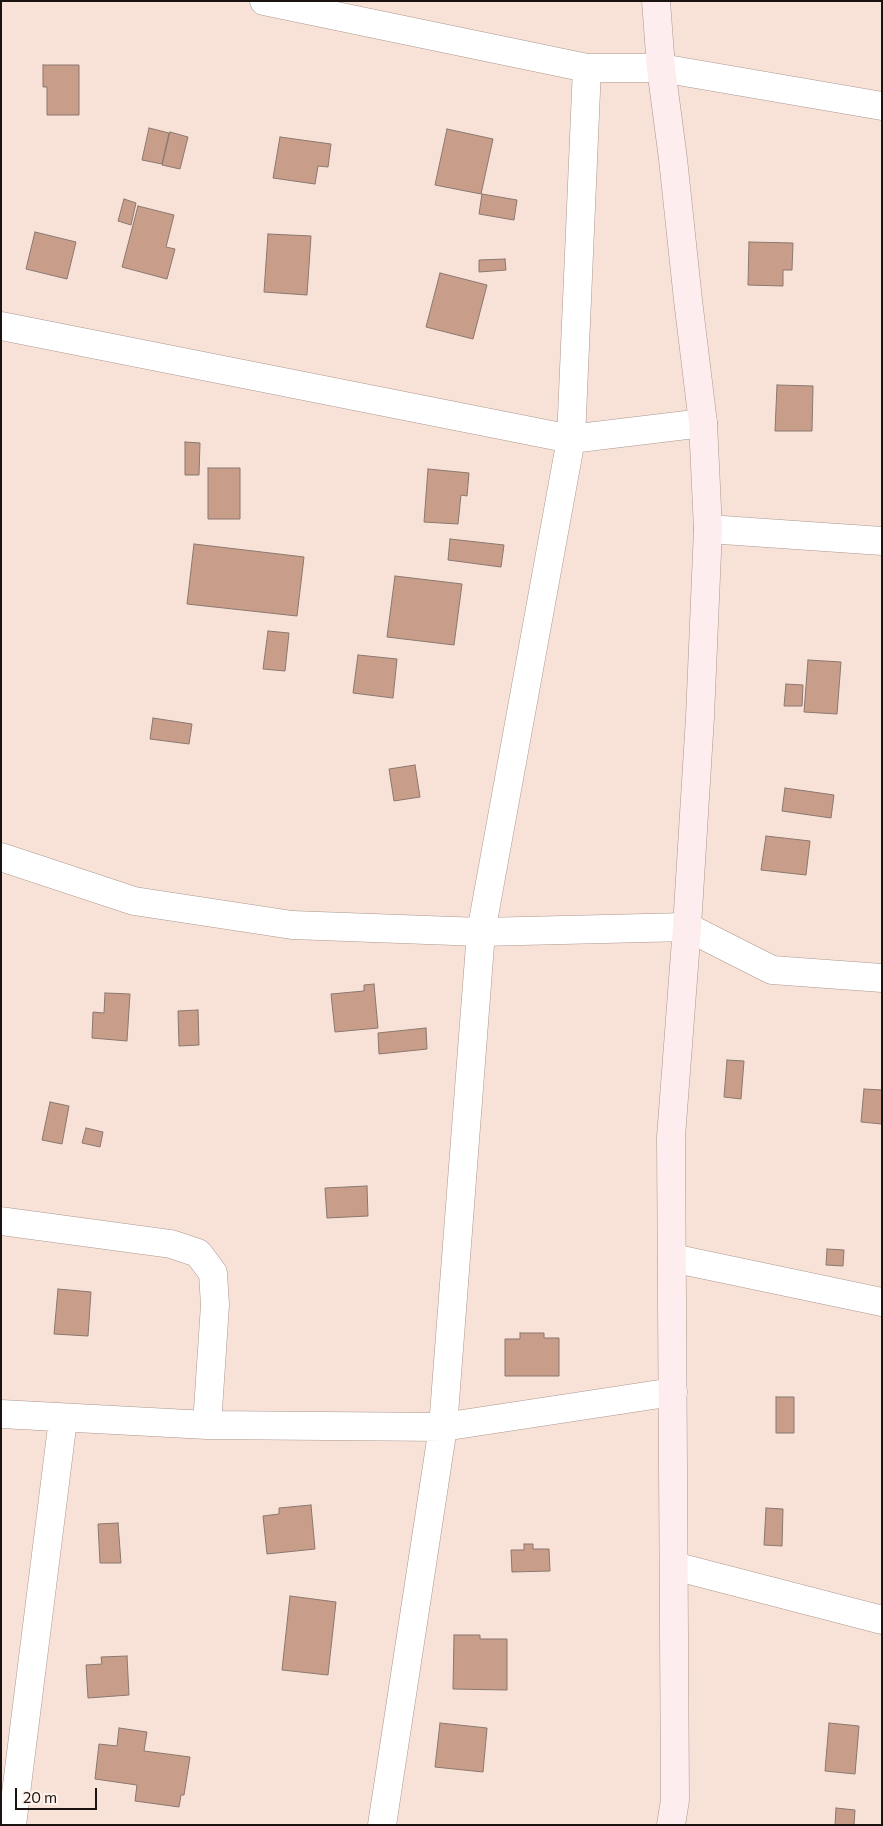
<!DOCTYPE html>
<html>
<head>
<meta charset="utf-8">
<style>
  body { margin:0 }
  #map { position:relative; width:883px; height:1826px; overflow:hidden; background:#f8e2d8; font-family:Commissioner,sans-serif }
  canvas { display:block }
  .frame { position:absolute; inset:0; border:2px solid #1b1310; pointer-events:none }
  .scale { position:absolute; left:15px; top:1788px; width:82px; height:22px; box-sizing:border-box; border:2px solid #1b1310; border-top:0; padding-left:6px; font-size:15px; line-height:18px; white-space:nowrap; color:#1b1310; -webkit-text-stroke:4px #fff1eb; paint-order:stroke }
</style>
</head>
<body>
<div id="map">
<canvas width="883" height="1826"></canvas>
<div class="frame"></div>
<div class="scale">20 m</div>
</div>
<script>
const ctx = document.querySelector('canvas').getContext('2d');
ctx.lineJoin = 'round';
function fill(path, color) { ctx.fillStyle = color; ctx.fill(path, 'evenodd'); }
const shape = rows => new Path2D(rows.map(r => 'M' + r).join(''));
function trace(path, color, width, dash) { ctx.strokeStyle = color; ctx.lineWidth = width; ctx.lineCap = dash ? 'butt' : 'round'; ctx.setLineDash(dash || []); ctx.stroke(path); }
const building = shape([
  [43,65,79,65,79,115,47,115,47,87,43,87,43,65],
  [149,128,169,133,162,164,142,160,149,128],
  [447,129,493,139,481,194,435,185,447,129],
  [170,132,188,137,180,169,162,165,170,132],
  [280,137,331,144,328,167,318,166,315,184,273,178,280,137],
  [482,194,517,200,514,220,479,214,482,194],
  [124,199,136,203,131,225,118,221,124,199],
  [138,206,174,215,166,247,175,249,167,279,122,267,138,206],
  [35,232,76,242,67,279,26,269,35,232],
  [268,234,311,236,307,295,264,292,268,234],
  [749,242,793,243,792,270,783,270,783,286,748,285,749,242],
  [505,259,506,270,479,272,479,260,505,259],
  [440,273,487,285,473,339,426,327,440,273],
  [777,385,813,386,812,431,775,431,777,385],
  [185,442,200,443,199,475,185,475,185,442],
  [208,468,240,468,240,519,208,519,208,468],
  [428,469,469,473,467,496,461,495,458,524,424,522,428,469],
  [450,539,504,545,501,567,448,560,450,539],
  [194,544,304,557,297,616,187,604,194,544],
  [395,576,462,584,454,645,387,637,395,576],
  [268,631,289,633,285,671,263,669,268,631],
  [358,655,397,659,393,698,353,693,358,655],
  [808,660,841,662,837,714,804,712,808,660],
  [786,684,803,685,802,706,784,706,786,684],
  [153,718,192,724,189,744,150,739,153,718],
  [415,765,420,797,394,801,389,769,415,765],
  [785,788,834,795,831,818,782,811,785,788],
  [766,836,810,841,806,875,761,870,766,836],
  [374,984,378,1028,335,1032,331,994,364,991,364,985,374,984],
  [105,993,130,994,127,1041,92,1038,93,1012,104,1013,105,993],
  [198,1010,199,1045,179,1046,178,1011,198,1010],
  [426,1028,427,1049,379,1054,378,1033,426,1028],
  [727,1060,744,1061,741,1099,724,1097,727,1060],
  [864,1089,882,1090,882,1124,861,1122,864,1089],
  [50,1102,69,1106,62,1144,42,1140,50,1102],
  [86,1128,103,1132,100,1147,82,1143,86,1128],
  [367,1186,368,1216,327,1218,325,1188,367,1186],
  [827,1249,844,1250,843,1266,826,1265,827,1249],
  [58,1289,91,1292,88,1336,54,1334,58,1289],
  [520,1333,544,1333,544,1338,559,1338,559,1376,505,1376,505,1339,520,1339,520,1333],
  [776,1397,794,1397,794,1433,776,1433,776,1397],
  [311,1505,315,1549,267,1554,263,1516,279,1514,279,1508,311,1505],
  [766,1508,783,1509,782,1546,764,1545,766,1508],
  [118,1523,121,1563,100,1563,98,1524,118,1523],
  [524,1544,533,1544,533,1549,549,1549,550,1571,512,1572,511,1550,524,1550,524,1544],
  [290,1596,336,1602,328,1675,282,1670,290,1596],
  [454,1635,480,1635,480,1639,507,1639,507,1690,453,1689,454,1635],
  [127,1656,129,1695,88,1698,86,1665,102,1664,101,1657,127,1656],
  [440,1723,487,1728,483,1772,435,1767,440,1723],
  [829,1723,859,1726,855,1774,825,1771,829,1723],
  [119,1728,147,1732,144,1751,190,1757,184,1795,181,1795,179,1807,135,1801,137,1785,95,1779,99,1744,117,1746,119,1728],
  [836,1808,855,1810,854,1825,835,1825,836,1808]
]);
fill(building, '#c89e8a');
trace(building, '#8a776e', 1);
const street = shape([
  [264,1,587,68,661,68,882,106],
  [1,326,571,439,703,423],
  [708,529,882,541],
  [1,857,134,901,292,925,481,932,687,927,772,970,882,978],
  [1,1221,171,1244,198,1253,213,1273,215,1305,207,1425],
  [672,1258,882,1302],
  [1,1414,207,1425,443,1427,673,1392],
  [674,1566,882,1620],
  [12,1825,63,1419],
  [382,1825,443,1427,481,932,571,439,587,68]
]);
const secondary = shape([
  [656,1,661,68,673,159,688,300,703,423,708,529,700,717,687,927,671,1137,675,1800,671,1825]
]);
trace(street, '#ab978e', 29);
trace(secondary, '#ab978e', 29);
trace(street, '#fff', 28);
trace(secondary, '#feedee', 28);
</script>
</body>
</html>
